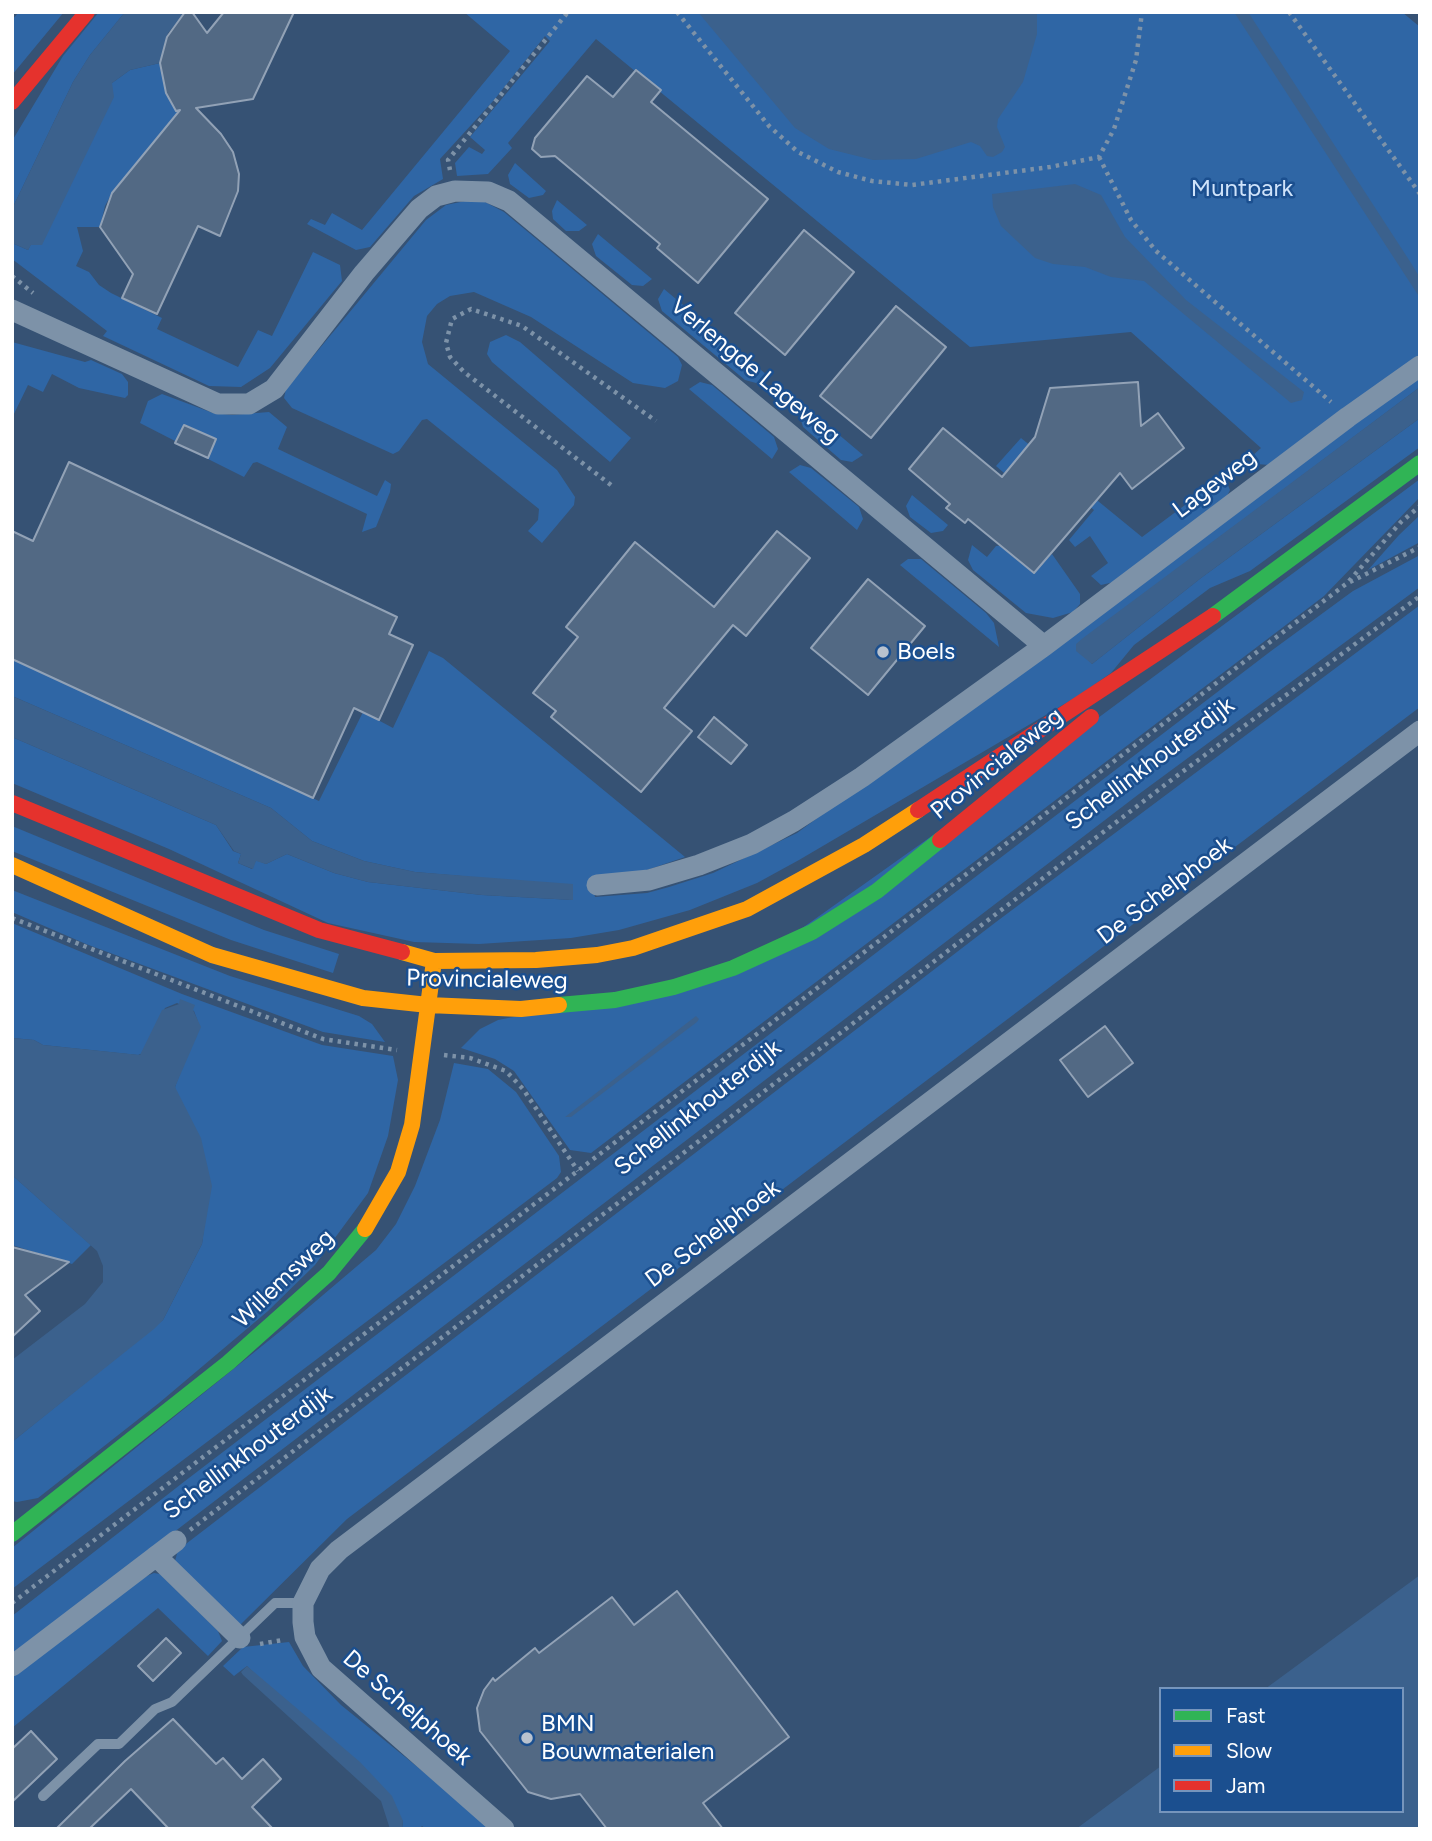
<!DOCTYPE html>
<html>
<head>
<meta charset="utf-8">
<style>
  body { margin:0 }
  #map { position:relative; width:1432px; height:1841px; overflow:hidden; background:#365274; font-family:Figtree,sans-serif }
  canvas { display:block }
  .frame { position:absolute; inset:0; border:14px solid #fff; pointer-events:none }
  .legend { position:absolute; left:1159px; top:1687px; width:245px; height:126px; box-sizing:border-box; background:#1b4f8f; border:2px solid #7695bc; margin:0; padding:9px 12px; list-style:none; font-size:21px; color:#fff }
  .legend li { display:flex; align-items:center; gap:14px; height:35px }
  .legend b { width:35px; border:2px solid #7695bc }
</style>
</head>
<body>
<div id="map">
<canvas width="1432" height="1841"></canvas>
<div class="frame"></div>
<ul class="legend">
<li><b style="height:9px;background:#30b455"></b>Fast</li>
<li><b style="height:9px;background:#ff9f0a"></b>Slow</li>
<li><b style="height:9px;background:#e5322d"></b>Jam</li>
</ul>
</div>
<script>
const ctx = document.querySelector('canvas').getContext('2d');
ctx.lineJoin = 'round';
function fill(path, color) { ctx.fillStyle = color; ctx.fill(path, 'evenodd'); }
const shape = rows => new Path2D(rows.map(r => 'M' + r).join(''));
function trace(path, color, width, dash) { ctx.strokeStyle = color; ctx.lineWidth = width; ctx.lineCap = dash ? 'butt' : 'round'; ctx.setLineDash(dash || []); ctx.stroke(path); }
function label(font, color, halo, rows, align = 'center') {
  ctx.font = font + ' Figtree,sans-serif'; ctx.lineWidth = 5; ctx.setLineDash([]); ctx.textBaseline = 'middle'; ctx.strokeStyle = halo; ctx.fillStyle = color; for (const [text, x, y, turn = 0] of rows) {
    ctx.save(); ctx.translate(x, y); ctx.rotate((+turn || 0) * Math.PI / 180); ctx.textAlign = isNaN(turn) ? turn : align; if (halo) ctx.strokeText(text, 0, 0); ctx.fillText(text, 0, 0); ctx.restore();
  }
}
fill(shape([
  [19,12,64,12,12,75,12,20],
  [99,12,125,12,90,55,73,82,12,209,12,141,63,56],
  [464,12,1402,12,1420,27,1420,354,1270,465,1256,464,1251,457,1261,448,1131,332,970,347,596,39,508,143,512,148,488,174,457,176,455,163,469,147,482,154,485,150,470,137,550,41,545,36,494,100,440,159,443,179,414,196,370,247,356,250,307,224,311,219,325,225,332,213,362,230,510,51],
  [160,63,166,93,180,113,113,191,105,206,100,227,77,227,83,251,76,266,89,272,99,285,111,293,162,318,157,329,238,367,258,330,272,336,313,252,340,265,342,281,270,368,241,387,209,386,103,336,107,331,12,259,12,243,28,250,112,83,130,70],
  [515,163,546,191,543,195,529,198,510,184,508,175],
  [470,200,485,202,504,212,678,357,682,365,678,381,665,388,633,383,531,317,474,292,450,296,437,304,427,316,422,342,428,364,557,470,575,497,574,505,542,543,528,531,538,520,539,509,427,419,422,420,399,451,393,454,292,408,284,398,286,389,426,220,446,205],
  [557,200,587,225,579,231,566,231,553,219,552,211],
  [598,234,652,279,643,286,632,285,596,256,592,244],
  [664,289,767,375,765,378,756,383,745,380,662,311,658,299],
  [506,335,520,342,631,438,610,462,492,362,487,354,490,342],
  [12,342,85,362,91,360,122,374,128,382,128,395,125,398,79,388,52,374,43,392,28,385,12,418],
  [1420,375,1420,387,1076,645,1092,664,1201,578,1420,418,1420,447,1250,571,1210,588,1134,645,1111,673,1078,696,799,860,757,883,690,910,619,930,571,938,479,944,414,942,328,923,169,849,12,783,12,737,216,825,233,851,241,854,238,863,252,869,256,860,266,864,287,854,334,873,368,882,482,895,573,900,462,876,415,872,364,861,312,841,271,808,12,696,12,659,319,801,363,712,393,728,429,651,443,658,685,857,647,870,591,878,595,897,647,893,669,887,713,873,797,833],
  [700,382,712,385,774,437,778,449,772,459,689,389],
  [162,394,213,413,232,415,269,412,287,427,278,449,377,496,385,480,391,484,390,492,376,527,362,532,367,514,257,462,253,463,244,477,204,457,213,438,186,425,177,442,140,423,148,401],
  [806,407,863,455,852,462,841,460,803,427,800,417],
  [1021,438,1142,537,1224,476,1230,490,1226,498,1114,582,1101,585,1091,576,1108,563,1090,536,1075,547,1069,540,1094,510,1023,452,1004,473,996,466],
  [800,465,811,468,859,507,863,519,857,530,789,472],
  [1420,479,1420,497,1324,596,591,1153,570,1150,514,1071,495,1059,461,1048,480,1029,498,1020,739,973,1102,715],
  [912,495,948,525,943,531,931,533,910,517,906,506],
  [1420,515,1420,542,1368,570,1399,535],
  [972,545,987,557,996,546,1020,545,1012,556,1034,573,1052,554,1080,594,1080,604,1073,612,1053,618,1026,613,973,570,968,560],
  [1420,555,1420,587,1139,794,12,1656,12,1616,185,1481,1271,651,1353,591],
  [908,559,921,559,986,613,994,623,999,647,900,565],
  [1420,605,1420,707,347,1519,239,1626,175,1561,178,1550,996,922],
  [12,826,264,930,339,954,333,973,231,940,12,851],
  [12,890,230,976,359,1016,372,1024,385,1042,323,1032,86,944,12,912],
  [12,923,182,994,322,1045,393,1056,398,1080,388,1136,368,1193,315,1265,268,1311,159,1403,38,1498,17,1502,12,1501,12,1442,163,1320,202,1244,205,1220,175,1087,198,1022,194,1011,177,1003,165,1008,143,1053,138,1055,43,1045,34,1040,12,1038],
  [454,1063,488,1069,516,1092,559,1156,561,1172,557,1178,12,1589,12,1548,283,1329,376,1250,396,1224,415,1186,440,1120],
  [12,1175,91,1245,72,1264,12,1245],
  [154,1573,160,1574,218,1631,222,1641,208,1656,158,1608,12,1728,12,1676,142,1578],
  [289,1642,303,1666,341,1705,494,1829,426,1829,422,1826,419,1829,402,1829,403,1821,247,1666,234,1676,223,1666,243,1647]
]), '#2f66a5');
fill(shape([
  [125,12,186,12,168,33,160,63,130,70,112,83,114,97,42,245,31,245,28,250,12,243,12,209,73,82,90,55],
  [698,12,1037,12,1037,34,1023,82,998,119,997,127,1005,147,1002,152,993,157,987,156,980,146,971,142,916,159,873,160,829,149,795,128],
  [1234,12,1248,12,1411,263,1420,278,1420,298],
  [1075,184,1101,195,1125,237,1186,300,1304,392,1302,400,1291,403,1144,281,1111,277,1085,267,1053,264,1035,258,1001,226,993,207,992,194],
  [1420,387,1420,418,1201,578,1092,664,1076,651,1076,644,1083,638],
  [12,696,271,808,312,841,364,861,415,872,573,884,573,900,482,895,368,882,334,873,287,854,266,864,256,861,253,869,238,863,241,854,234,851,216,825,12,737],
  [180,999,195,1005,193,1010,201,1027,175,1087,201,1138,212,1186,202,1244,163,1320,154,1329,12,1442,12,1360,85,1304,103,1282,103,1266,97,1251,12,1175,12,1038,34,1040,43,1045,140,1055,162,1010,179,1004],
  [696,1016,699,1019,697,1022,571,1117,565,1117],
  [1420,1575,1420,1829,1076,1829,1161,1766,1161,1811,1402,1811,1402,1689,1265,1689],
  [247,1666,360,1762,392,1796,403,1821,402,1829,390,1829,381,1801,243,1675,241,1672]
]), '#3b618d');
const building = shape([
  [185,12,192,12,207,33,224,12,294,12,253,99,196,108,221,134,233,152,239,174,238,191,220,236,198,226,157,314,122,298,133,274,100,227,112,193,180,110,176,111,166,93,160,63,167,37,185,12],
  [636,70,661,90,651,102,768,199,698,283,657,248,660,244,555,156,541,157,532,149,535,138,587,76,613,97,636,70],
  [804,230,854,272,785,355,735,313,804,230],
  [896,306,946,347,871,438,820,396,896,306],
  [1138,382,1141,426,1158,413,1184,448,1132,489,1120,473,1034,573,968,519,965,523,946,508,950,504,909,469,943,428,1002,477,1035,437,1050,388,1138,382],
  [184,425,216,439,208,458,175,443,184,425],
  [69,462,397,617,389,634,413,645,379,720,354,708,313,798,12,659,12,531,33,541,69,462],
  [777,531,810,558,746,636,733,625,664,708,692,731,641,792,551,717,556,711,533,693,578,637,566,627,635,542,714,607,777,531],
  [868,579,925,626,868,695,811,648,868,579],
  [714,717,747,745,731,764,698,737,714,717],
  [1105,1026,1133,1063,1088,1097,1060,1060,1105,1026],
  [12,1247,69,1262,25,1295,40,1311,12,1337,12,1247],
  [677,1591,789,1737,703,1803,723,1829,607,1829,580,1794,551,1799,528,1792,480,1731,477,1708,484,1690,493,1678,495,1681,535,1648,539,1653,612,1597,634,1625,677,1591],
  [166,1638,181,1653,153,1681,138,1666,166,1638],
  [173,1719,216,1764,223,1758,242,1779,263,1759,281,1779,252,1807,273,1829,169,1829,131,1789,89,1829,56,1829,125,1761,173,1719],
  [31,1731,57,1759,12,1802,12,1749,31,1731]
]);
fill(building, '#526984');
trace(building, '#92a2b6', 2);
trace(shape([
  [677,12,769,126,798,152,838,172,872,181,912,185,1050,167,1099,157,1114,129,1136,60,1142,12],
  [1289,12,1420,194],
  [1099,157,1131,220,1156,251,1331,402],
  [450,170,448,160,568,12],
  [12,276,33,293],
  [611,485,464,372,450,357,446,343,452,319,471,309,522,326,656,421],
  [1349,581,1401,522,1420,506],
  [12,918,323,1039,397,1050],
  [444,1055,470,1058,506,1071,523,1089,578,1171],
  [190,1530,1174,778,1420,596],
  [12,1603,1346,584,1420,547],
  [260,1644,283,1640]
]), '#7d92a8', 4.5, [3.5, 5]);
trace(shape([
  [43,1796,98,1744,119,1744,155,1709,172,1702,275,1603,303,1603]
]), '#7d92a8', 10);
trace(shape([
  [12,310,218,404,249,404,274,389,364,273,419,209,436,196,455,191,488,192,509,201,1044,646],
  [597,885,649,880,699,865,752,844,794,821,862,777,1044,646,1348,417,1420,366],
  [156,1556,240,1638],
  [12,1666,176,1541],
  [504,1829,321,1668,305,1637,303,1622,303,1603,320,1569,339,1550,1420,731]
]), '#7d92a8', 21);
trace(shape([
  [1213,616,1420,463],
  [559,1005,615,1000,674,987,733,968,812,932,877,891,940,840],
  [12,1534,228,1363,329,1273,365,1229]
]), '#30b455', 16);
trace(shape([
  [12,865,212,955,363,998,428,1005,521,1009,559,1005],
  [402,952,434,961,536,960,597,955,633,948,747,909,864,845,918,810],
  [365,1229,398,1172,412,1125,434,961]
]), '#ff9f0a', 16);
trace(shape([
  [12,102,87,12],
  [12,803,319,930,402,952],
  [918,810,1213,616],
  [940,840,1091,717]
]), '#e5322d', 16);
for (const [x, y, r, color] of [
  [883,652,7,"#b9c2ce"],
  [527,1738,7,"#b9c2ce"]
]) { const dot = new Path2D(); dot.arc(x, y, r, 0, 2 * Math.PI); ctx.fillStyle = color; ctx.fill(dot); trace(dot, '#1b4f8f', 2.5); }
label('24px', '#cfe3fa', '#1b4f8f', [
  ["Muntpark",1242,189]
]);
label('24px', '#fff', '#1b4f8f', [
  ["Verlengde Lageweg",755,371,40],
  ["Lageweg",1215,484,-37],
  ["Provincialeweg",997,764,-39],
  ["Schellinkhouterdijk",1150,764,-37],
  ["De Schelphoek",1165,891,-37],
  ["Provincialeweg",487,980,1],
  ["Schellinkhouterdijk",698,1108,-38],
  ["De Schelphoek",713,1234,-37],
  ["Willemsweg",284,1279,-44],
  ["Schellinkhouterdijk",248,1453,-37],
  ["De Schelphoek",407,1708,41]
]);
label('24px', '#fff', '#1b4f8f', [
  ["Boels",897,652],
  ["BMN",541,1724],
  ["Bouwmaterialen",541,1752]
], 'left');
</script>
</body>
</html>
